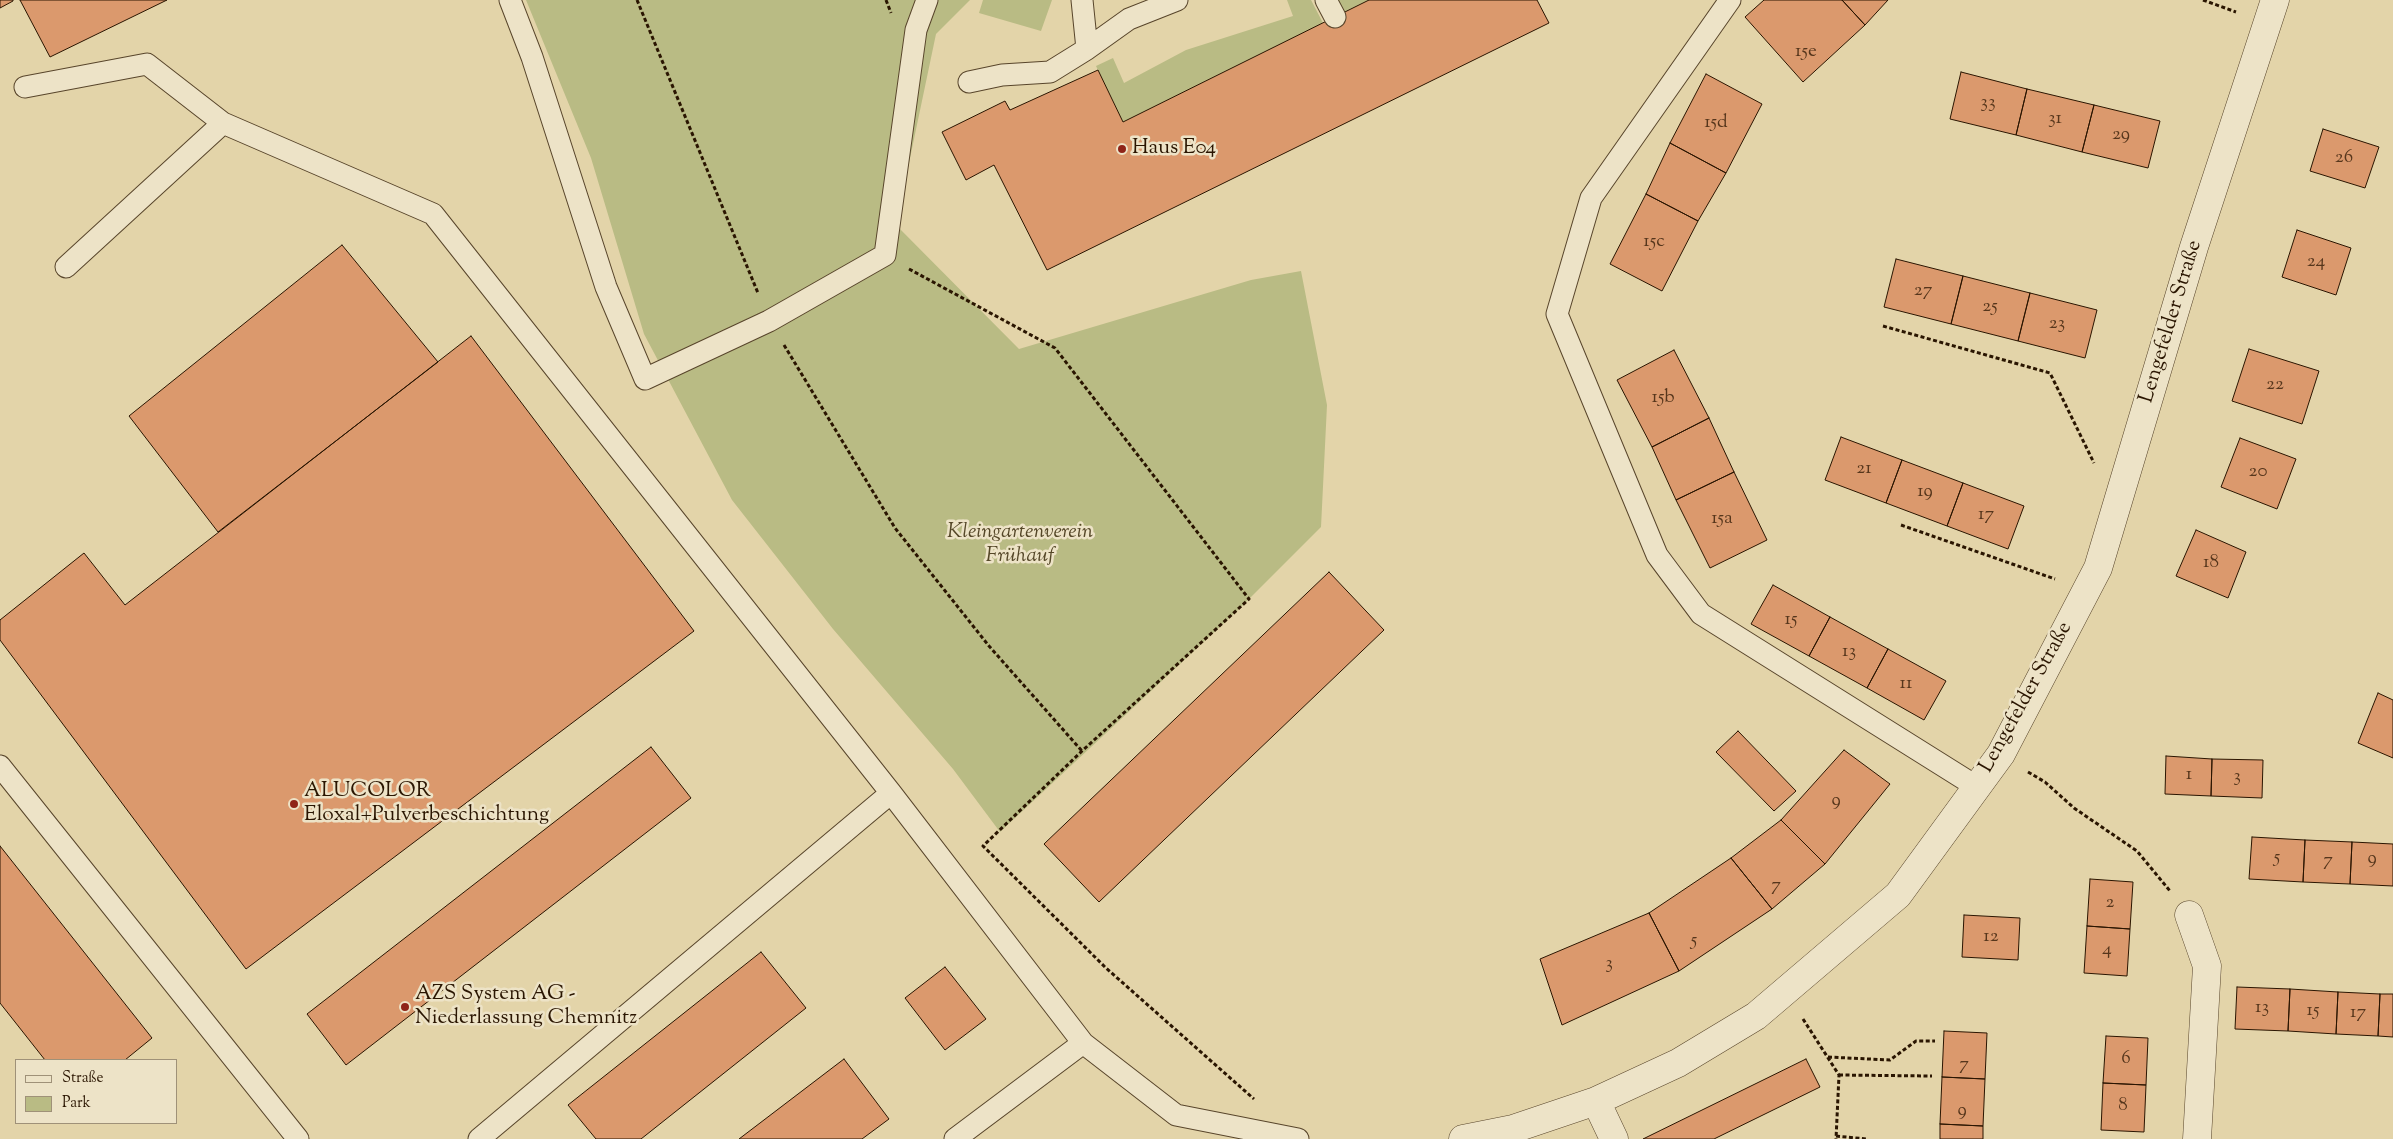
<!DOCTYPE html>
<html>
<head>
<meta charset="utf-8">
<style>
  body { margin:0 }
  #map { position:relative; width:2393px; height:1139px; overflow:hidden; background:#e3d4a9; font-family:"Sorts Mill Goudy",serif }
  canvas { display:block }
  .legend { position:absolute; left:15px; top:1059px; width:162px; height:65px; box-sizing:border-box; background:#ede3c7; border:1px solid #9f9178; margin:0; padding:6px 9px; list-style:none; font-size:15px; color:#2a1501 }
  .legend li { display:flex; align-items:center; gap:10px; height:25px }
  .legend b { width:25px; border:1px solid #9f9178 }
</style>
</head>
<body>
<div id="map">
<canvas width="2393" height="1139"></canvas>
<ul class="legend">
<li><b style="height:6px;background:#ede3c7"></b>Straße</li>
<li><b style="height:14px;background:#b9bb84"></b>Park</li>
</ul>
</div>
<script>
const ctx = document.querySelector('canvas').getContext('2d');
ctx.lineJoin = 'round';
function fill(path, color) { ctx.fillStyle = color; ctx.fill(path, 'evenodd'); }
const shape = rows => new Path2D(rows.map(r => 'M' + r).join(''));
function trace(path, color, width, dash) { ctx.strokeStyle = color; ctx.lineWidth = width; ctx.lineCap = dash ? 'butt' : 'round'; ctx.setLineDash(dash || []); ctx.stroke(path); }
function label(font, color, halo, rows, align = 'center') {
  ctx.font = font + ' "Sorts Mill Goudy",serif'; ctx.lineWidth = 5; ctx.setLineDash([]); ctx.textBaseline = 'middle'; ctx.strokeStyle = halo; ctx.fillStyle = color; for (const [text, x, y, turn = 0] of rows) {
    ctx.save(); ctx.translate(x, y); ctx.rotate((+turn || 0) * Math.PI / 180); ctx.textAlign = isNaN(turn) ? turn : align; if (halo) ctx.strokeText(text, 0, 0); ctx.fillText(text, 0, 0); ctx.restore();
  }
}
fill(shape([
  [526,0,970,0,936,34,896,225,1019,349,1251,280,1301,271,1327,405,1321,527,1240,608,1000,832,953,769,833,629,732,500,644,334,591,158],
  [983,0,1052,0,1041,31,979,13],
  [1287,0,1311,0,1323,23,1123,122,1096,66,1113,58,1124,83,1186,50,1293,16],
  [1336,0,1369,0,1342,13]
]), '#b9bb84');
const building = shape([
  [0,0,13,0,13,1,0,8,0,0],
  [20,0,167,0,50,57,20,0],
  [1369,0,1537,0,1549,23,1047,270,994,165,966,180,942,132,1005,101,1010,110,1098,70,1123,122,1369,0],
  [1764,0,1842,0,1865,25,1803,82,1745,17,1764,0],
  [1842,0,1888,0,1865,25,1842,0],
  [1961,72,2027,89,2016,135,1950,119,1961,72],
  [1706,74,1762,104,1726,173,1670,143,1706,74],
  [2027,89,2094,105,2082,152,2016,135,2027,89],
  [2094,105,2160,121,2148,168,2082,152,2094,105],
  [2323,129,2379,147,2365,188,2310,171,2323,129],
  [1670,143,1726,173,1698,221,1646,194,1670,143],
  [1646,194,1698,221,1662,291,1610,264,1646,194],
  [2297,230,2351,248,2336,295,2282,277,2297,230],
  [342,245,438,362,218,532,129,416,342,245],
  [1896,259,1963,276,1951,324,1884,307,1896,259],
  [1963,276,2030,293,2018,341,1951,324,1963,276],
  [2030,293,2097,310,2085,358,2018,341,2030,293],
  [471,336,694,631,246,969,0,640,0,620,84,553,125,605,471,336],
  [2249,349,2319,371,2302,424,2232,401,2249,349],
  [1674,350,1709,418,1652,447,1617,380,1674,350],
  [1709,418,1734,472,1676,500,1652,447,1709,418],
  [1841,437,1902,460,1886,503,1825,480,1841,437],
  [2240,438,2296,459,2277,509,2221,487,2240,438],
  [1902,460,1963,483,1947,526,1886,503,1902,460],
  [1734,472,1767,540,1710,568,1676,500,1734,472],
  [1963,483,2024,506,2008,549,1947,526,1963,483],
  [2196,530,2246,552,2228,598,2176,576,2196,530],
  [1329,572,1384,630,1099,902,1044,844,1329,572],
  [1773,585,1830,617,1809,656,1751,624,1773,585],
  [1830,617,1888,649,1867,688,1809,656,1830,617],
  [1888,649,1946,681,1924,720,1867,688,1888,649],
  [2378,693,2393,700,2393,758,2358,743,2378,693],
  [1738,731,1796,791,1774,811,1716,752,1738,731],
  [651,747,691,798,346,1065,307,1014,651,747],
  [1844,750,1890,784,1825,864,1781,820,1844,750],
  [2166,756,2212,759,2211,796,2165,794,2166,756],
  [2212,759,2263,760,2262,798,2211,796,2212,759],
  [1781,820,1825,864,1772,909,1731,858,1781,820],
  [2252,837,2305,840,2303,882,2249,879,2252,837],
  [2305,840,2352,842,2350,884,2303,882,2305,840],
  [2352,842,2393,844,2393,886,2350,884,2352,842],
  [0,846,152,1038,125,1060,45,1060,0,1003,0,846],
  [1731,858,1772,909,1679,971,1649,913,1731,858],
  [2090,879,2133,882,2130,929,2087,926,2090,879],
  [1649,913,1679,971,1562,1025,1540,959,1649,913],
  [1964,915,2020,918,2018,960,1962,957,1964,915],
  [2087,926,2130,929,2127,976,2084,973,2087,926],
  [761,952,806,1008,641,1139,596,1139,568,1105,761,952],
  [945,967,986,1019,945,1050,905,998,945,967],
  [2237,987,2290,989,2288,1031,2235,1029,2237,987],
  [2290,989,2338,992,2336,1034,2288,1031,2290,989],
  [2338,992,2380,994,2378,1036,2336,1034,2338,992],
  [2380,994,2393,994,2393,1037,2378,1036,2380,994],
  [1944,1031,1987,1033,1985,1079,1942,1077,1944,1031],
  [2106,1036,2148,1038,2146,1085,2103,1083,2106,1036],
  [844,1059,889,1119,862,1139,739,1139,844,1059],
  [1806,1059,1820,1087,1714,1139,1643,1139,1806,1059],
  [1942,1077,1985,1079,1983,1126,1940,1124,1942,1077],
  [2103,1083,2146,1085,2144,1132,2101,1130,2103,1083],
  [1940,1124,1983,1126,1983,1139,1940,1139,1940,1124]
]);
fill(building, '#db996d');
trace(building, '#2a1501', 1);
const lane = shape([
  [510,0,532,57,606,287,645,379,769,321,885,255,916,30,927,0],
  [1326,0,1335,17],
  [1730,0,1591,198,1557,314,1657,555,1701,614,1977,787],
  [1087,49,1129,19,1177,0],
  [969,82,1002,75,1050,72,1087,49,1082,0],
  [25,87,147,64,223,123,433,214,891,793,1083,1043,1176,1115,1298,1139],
  [66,267,223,123],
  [0,766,298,1139],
  [479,1139,891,793],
  [955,1139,1083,1043]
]);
const street = shape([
  [2189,915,2207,966,2197,1139],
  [1596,1101,1614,1139],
  [1463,1139,1513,1129,1596,1101,1678,1063,1756,1016,1898,895,2001,754,2098,568,2194,247,2275,0]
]);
trace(lane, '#58452b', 23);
trace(street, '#58452b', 29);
trace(shape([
  [637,0,758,293],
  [886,0,891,13],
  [2203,0,2236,12],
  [909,269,1055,348,1249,599,1082,751,983,846,1106,968,1254,1099],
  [1883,326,2050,373,2094,463],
  [784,345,895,528,989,646,1082,751],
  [1901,525,2055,579],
  [2028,772,2045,782,2074,808,2137,851,2170,891],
  [1803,1019,1839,1075,1836,1139],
  [1828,1057,1890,1060,1916,1041,1935,1041],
  [1839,1075,1932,1076],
  [1836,1136,1866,1139]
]), '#2a1501', 3, [4, 2.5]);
trace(lane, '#ede3c7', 21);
trace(street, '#ede3c7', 28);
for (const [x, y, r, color] of [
  [1122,149,5,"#8f2418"],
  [294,804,5,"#8f2418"],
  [405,1007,5,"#8f2418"]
]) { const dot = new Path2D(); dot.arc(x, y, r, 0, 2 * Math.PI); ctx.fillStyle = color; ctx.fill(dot); trace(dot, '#ede3c7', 2); }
label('19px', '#56361c', null, [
  ["15e",1806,53],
  ["33",1988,104],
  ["31",2055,120],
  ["15d",1716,124],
  ["29",2121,136],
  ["26",2344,159],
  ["15c",1654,243],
  ["24",2316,263],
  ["27",1923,292],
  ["25",1990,308],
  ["23",2057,325],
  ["22",2275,386],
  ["15b",1663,399],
  ["21",1864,470],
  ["20",2258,473],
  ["19",1925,493],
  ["17",1986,516],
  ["15a",1722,520],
  ["18",2211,564],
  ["15",1791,621],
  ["13",1849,653],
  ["11",1906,685],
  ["1",2189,776],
  ["3",2237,778],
  ["9",1836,802],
  ["5",2277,859],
  ["9",2372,860],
  ["7",2328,862],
  ["7",1776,887],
  ["2",2110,904],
  ["12",1991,938],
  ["5",1694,942],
  ["4",2107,951],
  ["3",1609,965],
  ["13",2262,1009],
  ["15",2313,1012],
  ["17",2358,1014],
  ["6",2126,1060],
  ["7",1964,1066],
  ["8",2123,1107],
  ["9",1962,1112]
]);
label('21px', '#2a1501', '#ede3c7', [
  ["Haus E04",1132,149],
  ["ALUCOLOR",304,792],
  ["Eloxal+Pulverbeschichtung",304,816],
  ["AZS System AG -",415,995],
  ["Niederlassung Chemnitz",415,1019]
], 'left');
label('21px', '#2a1501', '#ede3c7', [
  ["Lengefelder Straße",2172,322,-73],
  ["Lengefelder Straße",2027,698,-61]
]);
label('italic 21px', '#554728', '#ede3c7', [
  ["Kleingartenverein",1020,533],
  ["Frühauf",1020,557]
]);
</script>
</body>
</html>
